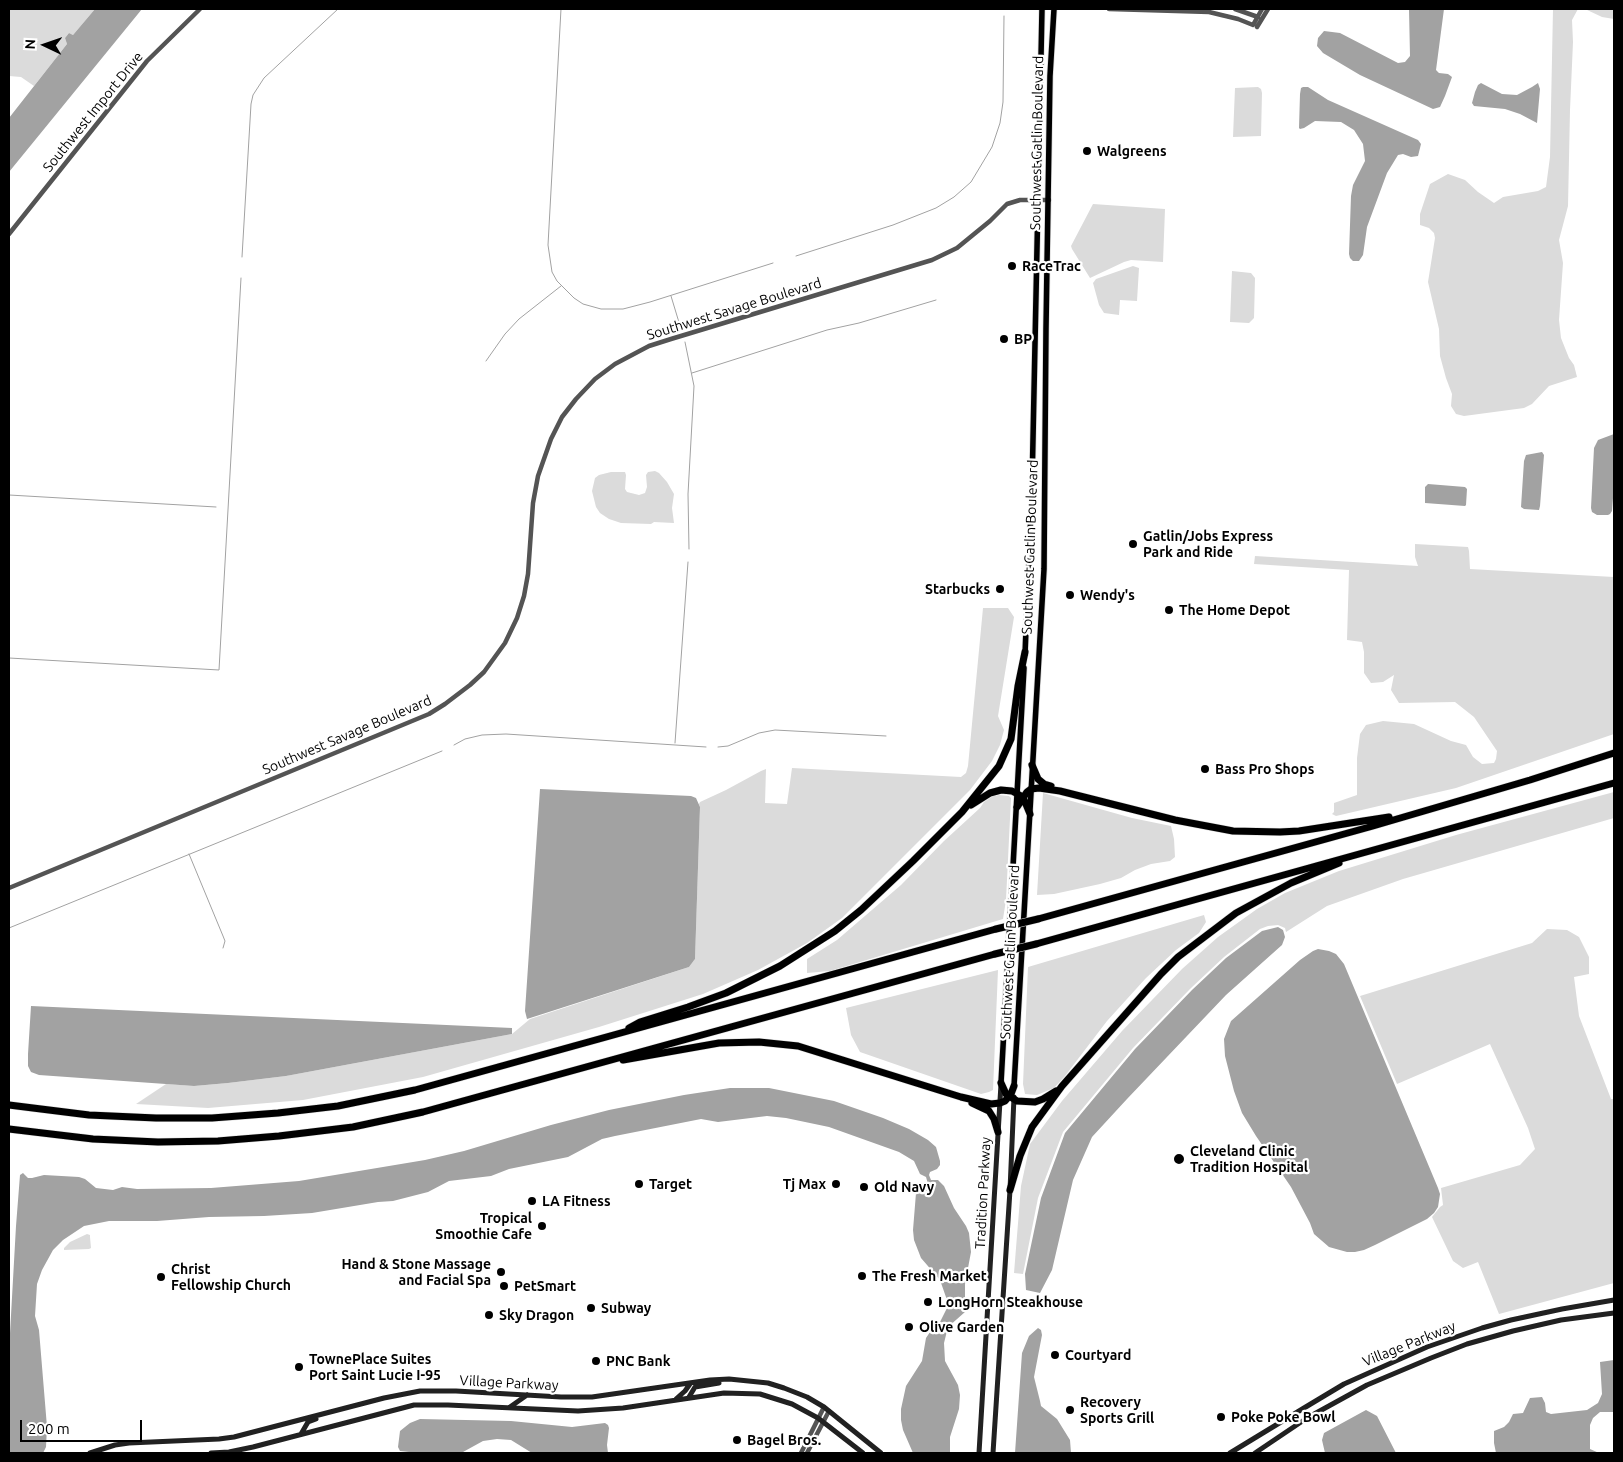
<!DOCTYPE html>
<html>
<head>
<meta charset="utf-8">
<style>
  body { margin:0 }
  #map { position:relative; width:1623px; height:1462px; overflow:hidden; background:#fff; font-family:Ubuntu,sans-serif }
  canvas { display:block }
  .frame { position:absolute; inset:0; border:10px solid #000; pointer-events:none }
  .north { position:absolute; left:20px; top:20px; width:50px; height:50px; -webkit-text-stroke:4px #fff; paint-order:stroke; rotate:273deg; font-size:14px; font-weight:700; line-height:20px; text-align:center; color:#000 }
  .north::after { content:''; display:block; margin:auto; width:18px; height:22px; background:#000; clip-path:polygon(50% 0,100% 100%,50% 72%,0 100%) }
  .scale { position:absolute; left:20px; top:1420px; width:122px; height:22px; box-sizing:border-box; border:2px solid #000; border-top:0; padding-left:6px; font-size:15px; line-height:18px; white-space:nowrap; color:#000; -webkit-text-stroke:4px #fff; paint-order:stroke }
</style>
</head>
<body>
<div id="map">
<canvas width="1623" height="1462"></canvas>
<div class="frame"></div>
<div class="north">N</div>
<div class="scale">200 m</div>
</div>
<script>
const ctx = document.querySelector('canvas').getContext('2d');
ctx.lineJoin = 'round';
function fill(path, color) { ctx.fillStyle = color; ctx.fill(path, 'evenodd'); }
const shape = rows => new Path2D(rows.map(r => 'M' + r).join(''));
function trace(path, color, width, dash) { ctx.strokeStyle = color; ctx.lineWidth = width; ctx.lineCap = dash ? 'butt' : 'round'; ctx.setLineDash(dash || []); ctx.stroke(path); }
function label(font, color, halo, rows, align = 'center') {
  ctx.font = font + ' Ubuntu,sans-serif'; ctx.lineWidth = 4.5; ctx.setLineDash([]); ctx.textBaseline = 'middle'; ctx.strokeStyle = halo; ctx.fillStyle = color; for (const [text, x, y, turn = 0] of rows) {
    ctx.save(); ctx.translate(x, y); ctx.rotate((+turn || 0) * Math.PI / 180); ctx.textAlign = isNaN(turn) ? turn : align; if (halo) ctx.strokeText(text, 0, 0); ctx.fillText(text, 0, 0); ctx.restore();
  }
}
fill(shape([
  [9,9,95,9,73,35,69,33,65,38,67,44,34,86,21,77,9,76],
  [1553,9,1578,9,1572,20,1573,42,1570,110,1568,206,1559,240,1563,263,1559,320,1561,338,1569,358,1574,365,1577,377,1549,386,1532,404,1524,408,1464,416,1456,414,1451,406,1452,394,1446,378,1440,356,1439,329,1428,282,1435,238,1434,233,1429,228,1420,225,1420,214,1430,184,1448,174,1465,180,1478,192,1494,203,1503,197,1538,191,1546,187,1550,157],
  [1585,9,1614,9,1614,19,1602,17],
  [1258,87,1261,89,1262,93,1261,136,1233,137,1235,88],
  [1093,204,1165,209,1163,262,1131,260,1124,262,1090,278,1072,249,1071,246],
  [1133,266,1139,268,1137,301,1120,300,1119,315,1104,313,1099,305,1093,283,1096,279],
  [1232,271,1251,273,1255,278,1254,318,1249,323,1230,322],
  [655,471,659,473,667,482,674,494,672,508,674,523,654,522,651,524,621,523,609,519,600,513,596,507,592,491,595,478,599,475,611,472,625,472,626,475,625,489,627,492,639,495,645,493,647,487,646,475,648,472],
  [1415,544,1468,547,1469,551,1470,569,1614,577,1614,734,1456,788,1336,816,1332,814,1334,812,1334,803,1357,795,1357,758,1360,734,1366,725,1383,721,1414,724,1451,741,1466,745,1473,757,1482,764,1494,763,1496,759,1497,751,1474,717,1455,702,1399,703,1391,690,1394,675,1383,682,1371,683,1364,673,1364,652,1362,642,1347,640,1349,570,1254,564,1255,556,1418,566,1415,557],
  [983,608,1008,608,1014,617,998,716,1004,730,1000,745,992,761,970,790,842,918,807,943,758,970,703,994,599,1027,423,1077,303,1100,208,1108,136,1104,166,1084,194,1086,228,1083,286,1076,512,1034,530,1019,689,967,695,959,700,807,699,804,700,802,726,790,761,771,766,769,765,803,787,804,792,768,961,777,966,773,968,766],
  [1614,792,1614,818,1403,879,1327,906,1286,932,1285,928,1278,925,1268,926,1260,929,1224,957,1190,989,1133,1048,1063,1132,1038,1198,1023,1274,1014,1273,1021,1186,1030,1144,1062,1101,1122,1031,1182,969,1218,937,1257,909,1285,893,1339,871,1456,835],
  [1043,793,1132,818,1171,826,1174,839,1175,857,1170,861,1151,864,1135,870,1121,878,1100,884,1054,894,1037,895],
  [999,795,1009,796,1011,798,1006,900,1003,919,830,971,807,973,807,959,837,940,901,885,944,841,980,808,984,802,993,796],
  [1204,915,1206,922,1199,933,1176,950,1146,978,1107,1021,1065,1076,1054,1088,1037,1095,1025,1094,1023,1084,1028,967],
  [1547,929,1567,930,1579,937,1589,957,1589,974,1574,977,1579,1016,1611,1099,1614,1099,1614,1283,1499,1314,1478,1262,1463,1268,1453,1261,1432,1217,1440,1207,1443,1205,1441,1188,1520,1165,1535,1149,1528,1128,1490,1044,1397,1084,1360,996,1532,943],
  [998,970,993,1090,989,1092,981,1094,860,1052,851,1035,846,1008],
  [87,1234,90,1235,90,1237,91,1248,89,1249,64,1250,64,1248,70,1242]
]), '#dbdbdb');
fill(shape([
  [95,9,142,9,9,172,9,118,67,44,65,38,69,33,73,35],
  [1409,9,1444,9,1436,70,1439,73,1448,74,1452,77,1445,96,1440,107,1433,109,1360,75,1323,53,1317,46,1318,38,1324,31,1340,33,1398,63,1405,62,1410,56],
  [1481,83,1502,94,1517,95,1532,87,1538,83,1540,89,1537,123,1520,114,1505,109,1474,106,1472,103,1475,92,1478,85],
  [1303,87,1308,87,1328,100,1418,140,1421,144,1418,156,1411,157,1403,154,1398,155,1387,173,1367,227,1363,255,1359,261,1353,261,1350,258,1349,254,1351,196,1353,185,1365,161,1363,144,1354,130,1341,122,1315,121,1304,128,1300,129,1299,128,1300,94,1301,88],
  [1614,434,1614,485,1612,511,1610,514,1608,515,1597,515,1592,512,1591,508,1594,448,1598,440],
  [1542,452,1544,455,1540,506,1539,510,1524,509,1521,507,1524,461,1526,455],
  [1428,484,1465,487,1467,489,1466,505,1465,506,1425,503,1425,487],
  [540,789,691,796,696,798,700,807,695,959,689,967,527,1019,525,1011],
  [1278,927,1283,930,1285,937,1282,945,1226,995,1127,1099,1092,1137,1073,1180,1052,1270,1040,1293,1026,1290,1025,1274,1041,1198,1065,1133,1135,1049,1192,990,1226,958,1262,931],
  [1318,949,1329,951,1336,954,1344,964,1438,1188,1440,1194,1438,1207,1434,1213,1427,1219,1375,1245,1364,1250,1355,1252,1347,1252,1329,1247,1314,1234,1310,1223,1291,1187,1256,1136,1242,1113,1234,1091,1225,1056,1224,1039,1231,1021,1300,960,1313,951],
  [31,1006,512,1028,512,1034,286,1076,228,1083,194,1086,39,1075,31,1072,28,1066,28,1054],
  [730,1088,769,1088,834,1101,883,1118,909,1129,928,1140,936,1147,940,1161,940,1165,937,1169,930,1172,929,1175,931,1180,938,1180,944,1186,954,1208,966,1226,969,1233,971,1252,965,1284,965,1312,948,1327,944,1343,945,1361,958,1385,960,1395,959,1409,950,1437,950,1453,913,1453,903,1430,901,1420,901,1409,906,1386,922,1361,926,1338,932,1329,939,1324,947,1308,947,1300,940,1280,921,1258,914,1240,913,1230,916,1193,916,1189,928,1184,926,1177,920,1174,914,1161,899,1152,829,1127,786,1118,767,1116,718,1122,701,1119,615,1136,602,1139,568,1157,509,1169,491,1176,449,1181,428,1192,393,1201,378,1202,312,1213,264,1216,209,1217,157,1221,109,1221,84,1226,63,1240,53,1250,42,1270,37,1284,35,1316,39,1330,47,1427,46,1447,43,1453,9,1453,9,1351,16,1226,20,1175,23,1173,28,1178,32,1178,44,1175,79,1177,85,1179,96,1188,113,1190,122,1187,137,1189,211,1188,299,1181,425,1160,464,1151,551,1125,609,1110,684,1095],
  [1038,1328,1041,1330,1042,1335,1034,1377,1040,1401,1041,1406,1057,1419,1070,1440,1071,1453,1015,1453,1022,1353,1029,1336],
  [1614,1360,1614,1412,1600,1412,1593,1418,1590,1425,1590,1449,1599,1453,1496,1453,1494,1443,1494,1431,1504,1427,1509,1422,1513,1414,1523,1413,1530,1398,1542,1397,1545,1403,1546,1412,1551,1414,1587,1410,1598,1403,1602,1394,1600,1362],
  [1366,1410,1377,1416,1396,1453,1325,1453,1322,1440,1324,1433],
  [420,1419,511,1421,572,1427,605,1423,608,1425,609,1428,607,1445,608,1453,532,1453,511,1440,497,1439,483,1441,463,1452,409,1452,400,1451,398,1447,400,1431,410,1423]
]), '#a2a2a2');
trace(shape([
  [561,9,548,245,552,272,557,281,574,298,583,304,601,309,623,309,650,302,773,263],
  [796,256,893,225,936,208,954,197,971,182,992,147,1000,123,1003,102,1004,16],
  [242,257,251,104,253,95,264,78,338,9],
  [671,296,681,329],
  [685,342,694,386,688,494,689,549],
  [486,361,505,334,519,319,561,286],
  [692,373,827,330,859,323,936,300],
  [9,495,216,507],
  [9,658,219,670,241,278],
  [675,743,688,562],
  [454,745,465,739,482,735,506,734,706,747],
  [718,747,728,746,759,733,775,730,886,736],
  [189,854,223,936,225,941,223,948],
  [9,928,442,751]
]), '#a2a2a2', 1);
const primary = shape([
  [1025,654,1032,487,1042,9],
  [1001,1083,1024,668],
  [1014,1086,1044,569,1046,328,1050,76,1054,9]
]);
const motorway = shape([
  [1032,765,1038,779,1044,784,1051,786],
  [971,805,990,793,1001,790,1012,791,1023,797,1030,814],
  [1017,807,1027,792,1031,789,1039,788,1060,791,1175,820,1233,831,1280,832,1299,831,1389,817],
  [1038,919,1373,826,1530,780,1614,753],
  [1036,944,1614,783],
  [629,1028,640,1022,688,1007,726,993,780,966,835,931,861,910,913,861,962,812,999,766,1011,739,1018,686,1025,652],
  [623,1060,719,1043,759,1042,798,1046,961,1097,991,1104,1000,1103,1005,1101,1011,1094,1014,1086],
  [1001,1083,1006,1094,1017,1101,1035,1102,1043,1099,1056,1091],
  [972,1103,989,1111,994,1119,998,1132],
  [9,1105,89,1115,156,1118,212,1118,278,1113,338,1106,415,1090,996,929],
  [9,1129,93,1139,158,1142,218,1141,279,1136,353,1127,423,1112,995,954],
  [1010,1190,1020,1156,1032,1127,1062,1086,1161,974,1178,957,1236,913,1291,883,1339,863]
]);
trace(primary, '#dbdbdb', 7);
trace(motorway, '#dbdbdb', 8);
trace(shape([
  [1109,9,1209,12,1238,19,1253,25,1262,9],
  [1235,9,1258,17],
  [1257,27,1268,9],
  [9,234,147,61,200,9],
  [9,888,429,714,445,704,470,685,484,672,505,643,517,618,524,596,528,574,533,503,538,476,551,439,562,417,576,399,595,379,615,364,649,346,671,339,932,260,957,248,990,221,1007,204,1020,200,1049,200],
  [801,1453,824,1407],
  [807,1453,829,1411]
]), '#545454', 4.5);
trace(shape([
  [689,1397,695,1387,719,1383],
  [676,1399,685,1391,690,1384],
  [510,1407,527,1395],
  [301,1434,308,1422,316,1419],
  [90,1453,115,1445,129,1443,219,1439,234,1437,384,1398,420,1391,456,1391,561,1397,592,1397,710,1380,729,1379,768,1383,784,1388,807,1397,824,1407,881,1453],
  [211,1453,229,1452,253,1447,414,1405,448,1405,578,1411,623,1408,724,1393,760,1394,792,1404,818,1418,863,1453],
  [979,1453,1001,1084],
  [993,1453,1010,1190,1014,1097],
  [1230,1453,1304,1408,1344,1384,1427,1347,1482,1328,1511,1320,1562,1309,1614,1300],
  [1255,1453,1307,1418,1367,1385,1431,1358,1467,1344,1513,1331,1561,1320,1614,1313]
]), '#212121', 5);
trace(primary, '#000', 5.5);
trace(motorway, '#000', 7);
const motorwayBridge = shape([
  [996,929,1038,919],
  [995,954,1036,944]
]);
trace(motorwayBridge, '#dbdbdb', 8, []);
trace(motorwayBridge, '#000', 7);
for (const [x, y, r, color] of [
  [1087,151,5,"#000"],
  [1012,266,5,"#000"],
  [1004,339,5,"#000"],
  [1133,544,5,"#000"],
  [1000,589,5,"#000"],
  [1070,595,5,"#000"],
  [1169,610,5,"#000"],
  [1205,769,5,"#000"],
  [1179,1159,6,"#000"],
  [639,1184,5,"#000"],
  [836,1184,5,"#000"],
  [864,1187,5,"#000"],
  [532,1201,5,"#000"],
  [542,1226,5,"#000"],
  [501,1272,5,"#000"],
  [862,1276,5,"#000"],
  [161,1277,5,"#000"],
  [504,1286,5,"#000"],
  [928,1302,5,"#000"],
  [591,1308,5,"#000"],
  [489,1315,5,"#000"],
  [909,1327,5,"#000"],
  [1055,1355,5,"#000"],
  [596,1361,5,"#000"],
  [299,1367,5,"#000"],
  [1070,1410,5,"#000"],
  [1221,1417,5,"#000"],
  [737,1440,5,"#000"]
]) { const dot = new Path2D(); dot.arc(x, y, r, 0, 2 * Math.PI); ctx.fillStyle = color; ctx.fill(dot); trace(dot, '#fff', 2); }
label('14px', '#000', '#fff', [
  ["Southwest Import Drive",93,112,-51],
  ["Southwest Gatlin Boulevard",1037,143,-89],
  ["Southwest Savage Boulevard",734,309,-17],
  ["Southwest Gatlin Boulevard",1030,547,-88],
  ["Southwest Savage Boulevard",347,735,-23],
  ["Southwest Gatlin Boulevard",1010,952,-87],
  ["Tradition Parkway",983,1193,-87],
  ["Village Parkway",1409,1344,-22],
  ["Village Parkway",509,1383,3]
]);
label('bold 14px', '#000', '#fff', [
  ["Walgreens",1097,151],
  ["RaceTrac",1022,266],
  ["BP",1014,339],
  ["Gatlin/Jobs Express",1143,536],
  ["Park and Ride",1143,552],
  ["Starbucks",990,589,"right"],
  ["Wendy's",1080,595],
  ["The Home Depot",1179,610],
  ["Bass Pro Shops",1215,769],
  ["Cleveland Clinic",1190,1151],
  ["Tradition Hospital",1190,1167],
  ["Target",649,1184],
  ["Tj Max",826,1184,"right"],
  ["Old Navy",874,1187],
  ["LA Fitness",542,1201],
  ["Tropical",532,1218,"right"],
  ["Smoothie Cafe",532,1234,"right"],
  ["Hand & Stone Massage",491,1264,"right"],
  ["and Facial Spa",491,1280,"right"],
  ["Christ",171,1269],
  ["Fellowship Church",171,1285],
  ["The Fresh Market",872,1276],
  ["PetSmart",514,1286],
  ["LongHorn Steakhouse",938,1302],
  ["Subway",601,1308],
  ["Sky Dragon",499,1315],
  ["Olive Garden",919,1327],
  ["Courtyard",1065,1355],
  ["TownePlace Suites",309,1359],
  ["Port Saint Lucie I-95",309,1375],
  ["PNC Bank",606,1361],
  ["Recovery",1080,1402],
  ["Sports Grill",1080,1418],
  ["Poke Poke Bowl",1231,1417],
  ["Bagel Bros.",747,1440]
], 'left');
</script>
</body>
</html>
